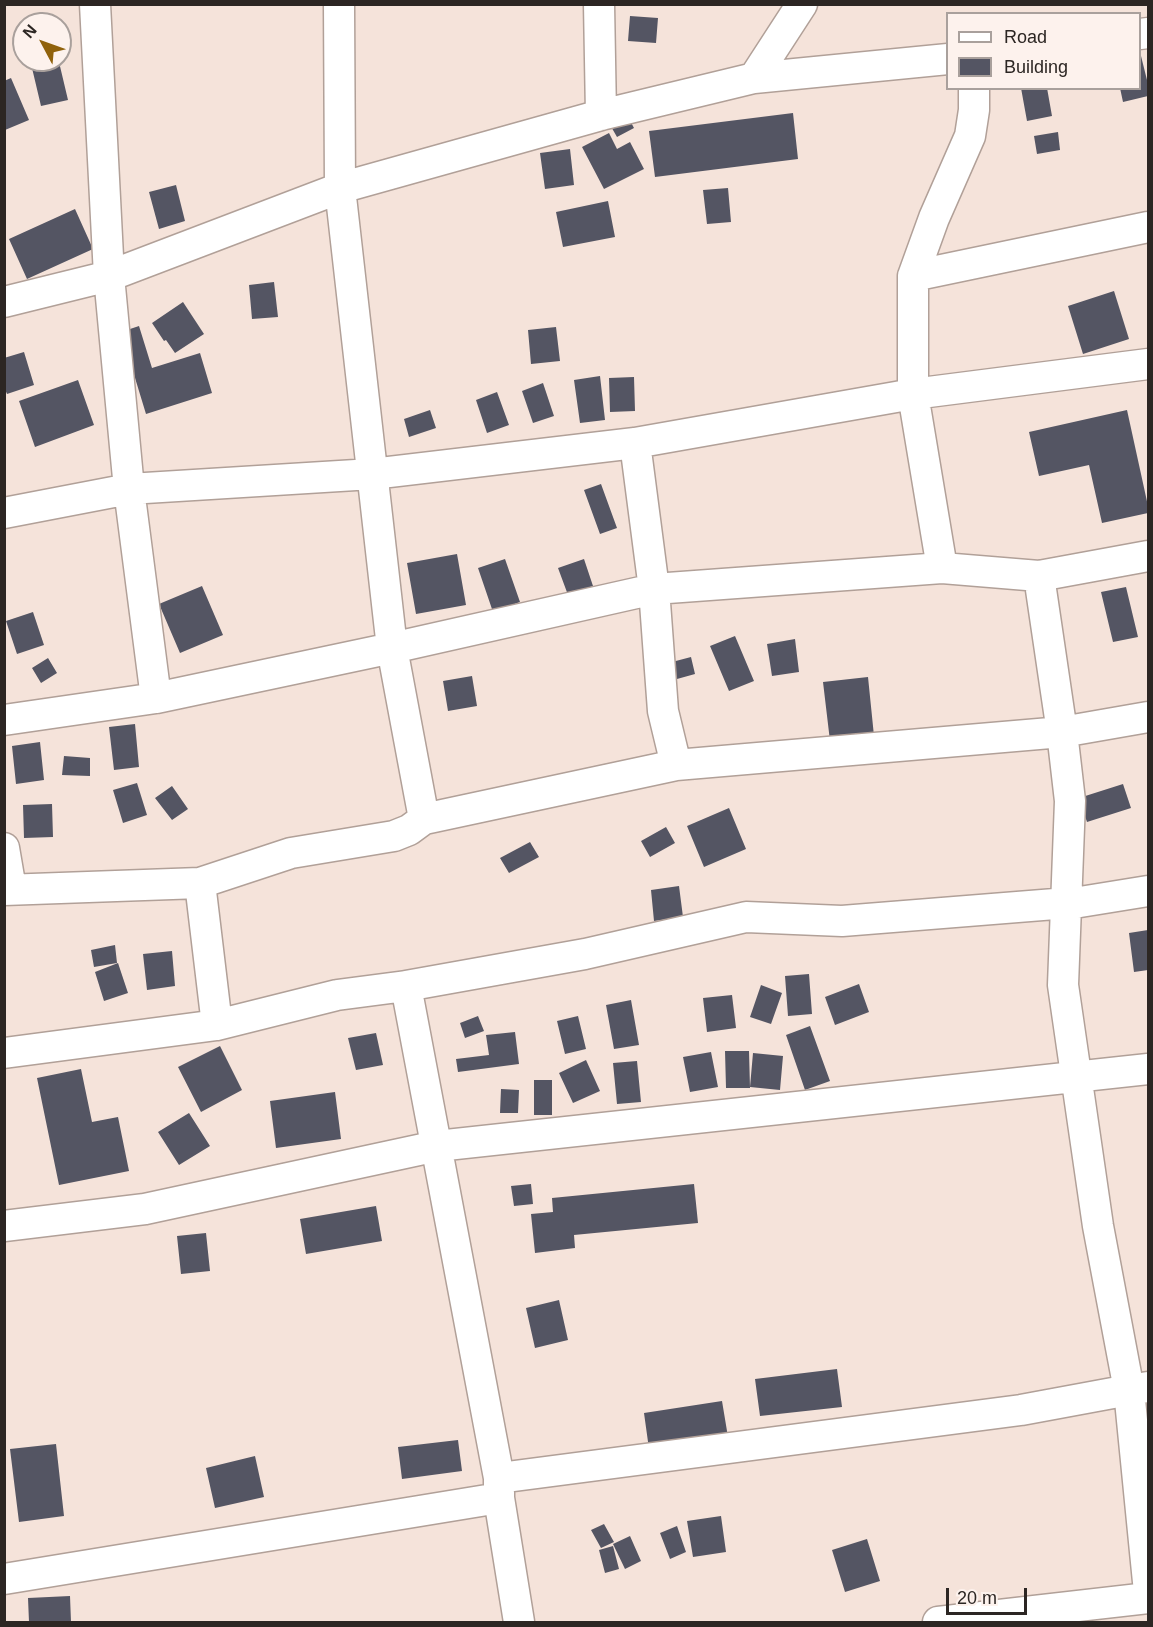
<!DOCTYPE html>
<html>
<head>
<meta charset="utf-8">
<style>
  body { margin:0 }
  #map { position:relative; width:1153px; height:1627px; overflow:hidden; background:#f5e3da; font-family:Helvetica,sans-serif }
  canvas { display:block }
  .frame { position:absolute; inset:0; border:6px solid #2c2623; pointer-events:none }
  .legend { position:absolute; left:946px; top:12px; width:195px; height:78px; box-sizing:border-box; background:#fdf2ed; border:2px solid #a9a09c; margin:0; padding:8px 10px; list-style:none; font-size:18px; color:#2c2623 }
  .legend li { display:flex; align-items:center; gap:12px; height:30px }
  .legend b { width:30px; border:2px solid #a9a09c }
  .north { position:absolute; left:12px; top:12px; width:60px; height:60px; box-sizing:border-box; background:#fdf2ed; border:2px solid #a9a09c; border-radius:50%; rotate:311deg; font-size:16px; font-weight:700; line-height:24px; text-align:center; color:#2c2623 }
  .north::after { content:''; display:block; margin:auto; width:21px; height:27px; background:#90620c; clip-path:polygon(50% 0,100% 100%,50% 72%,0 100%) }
  .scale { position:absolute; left:946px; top:1588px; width:81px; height:27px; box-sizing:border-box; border:3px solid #2c2623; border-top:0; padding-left:8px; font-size:18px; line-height:21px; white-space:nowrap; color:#2c2623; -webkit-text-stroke:4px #fdf2ed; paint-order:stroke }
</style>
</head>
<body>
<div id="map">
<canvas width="1153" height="1627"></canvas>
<div class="frame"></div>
<ul class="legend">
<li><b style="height:8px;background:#fff"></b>Road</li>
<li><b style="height:16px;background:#545563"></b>Building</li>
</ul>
<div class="north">N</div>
<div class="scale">20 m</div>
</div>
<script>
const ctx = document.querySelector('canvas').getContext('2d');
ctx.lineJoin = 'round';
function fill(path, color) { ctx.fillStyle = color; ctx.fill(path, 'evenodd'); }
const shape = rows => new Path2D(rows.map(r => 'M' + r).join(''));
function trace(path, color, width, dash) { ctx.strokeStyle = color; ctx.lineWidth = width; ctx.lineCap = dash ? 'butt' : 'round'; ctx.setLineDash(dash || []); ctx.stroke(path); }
fill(shape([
  [630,16,658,18,656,43,628,41],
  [1140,52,1148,84,1148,96,1123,102,1120,88,1140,88],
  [59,62,68,100,41,106,32,68],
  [11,78,29,120,5,130,4,81],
  [1021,88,1047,88,1052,116,1027,121],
  [626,113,634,128,617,137,609,123],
  [793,113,798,159,655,177,649,131],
  [1058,132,1060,150,1037,154,1034,136],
  [609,133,617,149,630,142,644,169,604,189,582,147],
  [570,149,574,185,545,189,540,153],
  [176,185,185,221,159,229,149,192],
  [728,188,731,222,707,224,703,190],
  [608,201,615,237,563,247,556,212],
  [75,209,93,249,27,279,9,239],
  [274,282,278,317,252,319,249,285],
  [1114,291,1129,339,1083,354,1068,306],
  [183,302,204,334,175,353,166,340,164,341,152,323],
  [139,326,152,368,200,353,212,393,146,414,121,332],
  [556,327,560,361,531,364,528,330],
  [24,352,34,385,7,394,4,387,4,358],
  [600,376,605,420,580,423,574,380],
  [634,377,635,411,610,412,609,378],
  [78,380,94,425,35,447,19,401],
  [543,383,554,416,533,423,522,391],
  [497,392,509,425,487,433,476,400],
  [430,410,436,428,409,437,404,419],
  [1127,410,1148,506,1148,513,1102,523,1089,465,1039,476,1029,432],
  [601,484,617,528,600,534,584,490],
  [457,554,466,605,416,614,407,563],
  [505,559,520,602,493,612,478,568],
  [584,559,593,586,568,595,558,568],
  [202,586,223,635,180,653,159,604],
  [1126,587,1138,637,1113,642,1101,592],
  [33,612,44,645,17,654,6,621],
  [735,636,754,681,729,691,710,646],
  [795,639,799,672,772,676,767,644],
  [691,657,695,674,677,679,672,662],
  [48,658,57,673,41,683,32,668],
  [472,676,477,706,448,711,443,681],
  [868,677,874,736,830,741,823,682],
  [135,724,139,767,114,770,109,727],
  [40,742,44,780,16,784,12,746],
  [64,756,90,758,90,776,62,775],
  [137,783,147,815,123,823,113,790],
  [1123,784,1131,808,1087,822,1079,798],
  [172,786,188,809,172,820,155,798],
  [52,804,53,837,24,838,23,805],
  [729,808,746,849,704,867,687,826],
  [666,827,675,843,650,857,641,841],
  [530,842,539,857,509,873,500,858],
  [679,886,683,917,654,921,651,890],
  [1148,930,1148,970,1134,972,1129,933],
  [115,945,117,963,94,967,91,950],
  [172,951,175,986,147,990,143,954],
  [118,963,128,993,104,1001,95,972],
  [809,974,812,1014,788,1016,785,976],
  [859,984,869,1012,835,1025,825,997],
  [761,985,782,993,771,1024,750,1017],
  [732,995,736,1028,707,1032,703,998],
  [631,1000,639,1045,614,1049,606,1005],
  [478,1016,484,1031,465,1038,460,1023],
  [578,1016,586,1049,565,1054,557,1021],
  [810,1026,830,1081,805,1090,786,1035],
  [515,1032,519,1064,458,1072,456,1059,489,1055,486,1035],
  [376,1033,383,1065,356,1070,348,1038],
  [220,1046,242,1090,201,1112,178,1067],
  [725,1051,749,1051,750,1088,726,1088],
  [711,1052,718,1087,690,1092,683,1057],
  [753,1053,783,1056,780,1090,750,1087],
  [586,1060,600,1091,573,1103,559,1073],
  [637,1061,641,1102,617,1104,613,1063],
  [81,1069,92,1122,118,1117,129,1171,59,1185,37,1078],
  [534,1080,552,1080,552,1115,534,1115],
  [501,1089,519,1090,518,1113,500,1113],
  [335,1092,341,1139,276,1148,270,1101],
  [189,1113,210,1146,179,1165,158,1132],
  [531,1184,533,1204,514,1206,511,1186],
  [694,1184,698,1223,574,1235,575,1248,535,1253,531,1214,553,1212,552,1198],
  [376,1206,382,1241,306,1254,300,1219],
  [206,1233,210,1271,181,1274,177,1236],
  [559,1300,568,1340,535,1348,526,1308],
  [837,1369,842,1407,760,1416,755,1379],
  [722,1401,728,1437,649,1449,644,1413],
  [458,1440,462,1471,402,1479,398,1447],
  [56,1444,64,1516,19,1522,10,1449],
  [255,1456,264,1497,215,1508,206,1468],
  [721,1516,726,1552,693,1557,687,1521],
  [604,1524,614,1542,601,1548,591,1530],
  [677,1526,686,1552,670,1559,660,1533],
  [630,1536,641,1561,625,1569,613,1544],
  [867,1539,880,1581,845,1592,832,1550],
  [613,1546,619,1569,605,1573,599,1550],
  [70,1596,71,1622,29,1622,28,1598]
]), '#545563');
const street = shape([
  [95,4,109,276,129,489,156,698],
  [339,4,340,188,392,648,424,819],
  [599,4,601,115],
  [802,4,754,78,948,59],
  [1140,34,1148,33],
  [913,276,1148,227],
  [4,302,109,276,340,188,601,115,754,78],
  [4,513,129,489,372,474,635,443,913,394,1148,364],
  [1039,576,1148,556],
  [4,720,156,698,392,648,654,589,635,443],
  [676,765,1062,732,1148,717],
  [4,848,11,889],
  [200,883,217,1025],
  [4,890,200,883,291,853,394,836,409,830,424,819,676,765,663,711,654,589,942,568,913,394,913,276,934,218,970,136,974,110,974,88],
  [406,986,499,1478,499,1498,519,1622],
  [4,1053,217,1025,337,995,406,986,585,954,746,917,842,921,1080,902,1148,891],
  [4,1226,145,1209,437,1146,1148,1069],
  [1148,1387,1129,1390,1148,1582],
  [499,1478,1021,1410,1129,1390,1098,1226,1063,985,1070,801,1062,732,1039,576,942,568],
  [4,1579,499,1498],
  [938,1622,1148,1598]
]);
trace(street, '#b1a098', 33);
trace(street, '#fff', 30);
</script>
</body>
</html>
